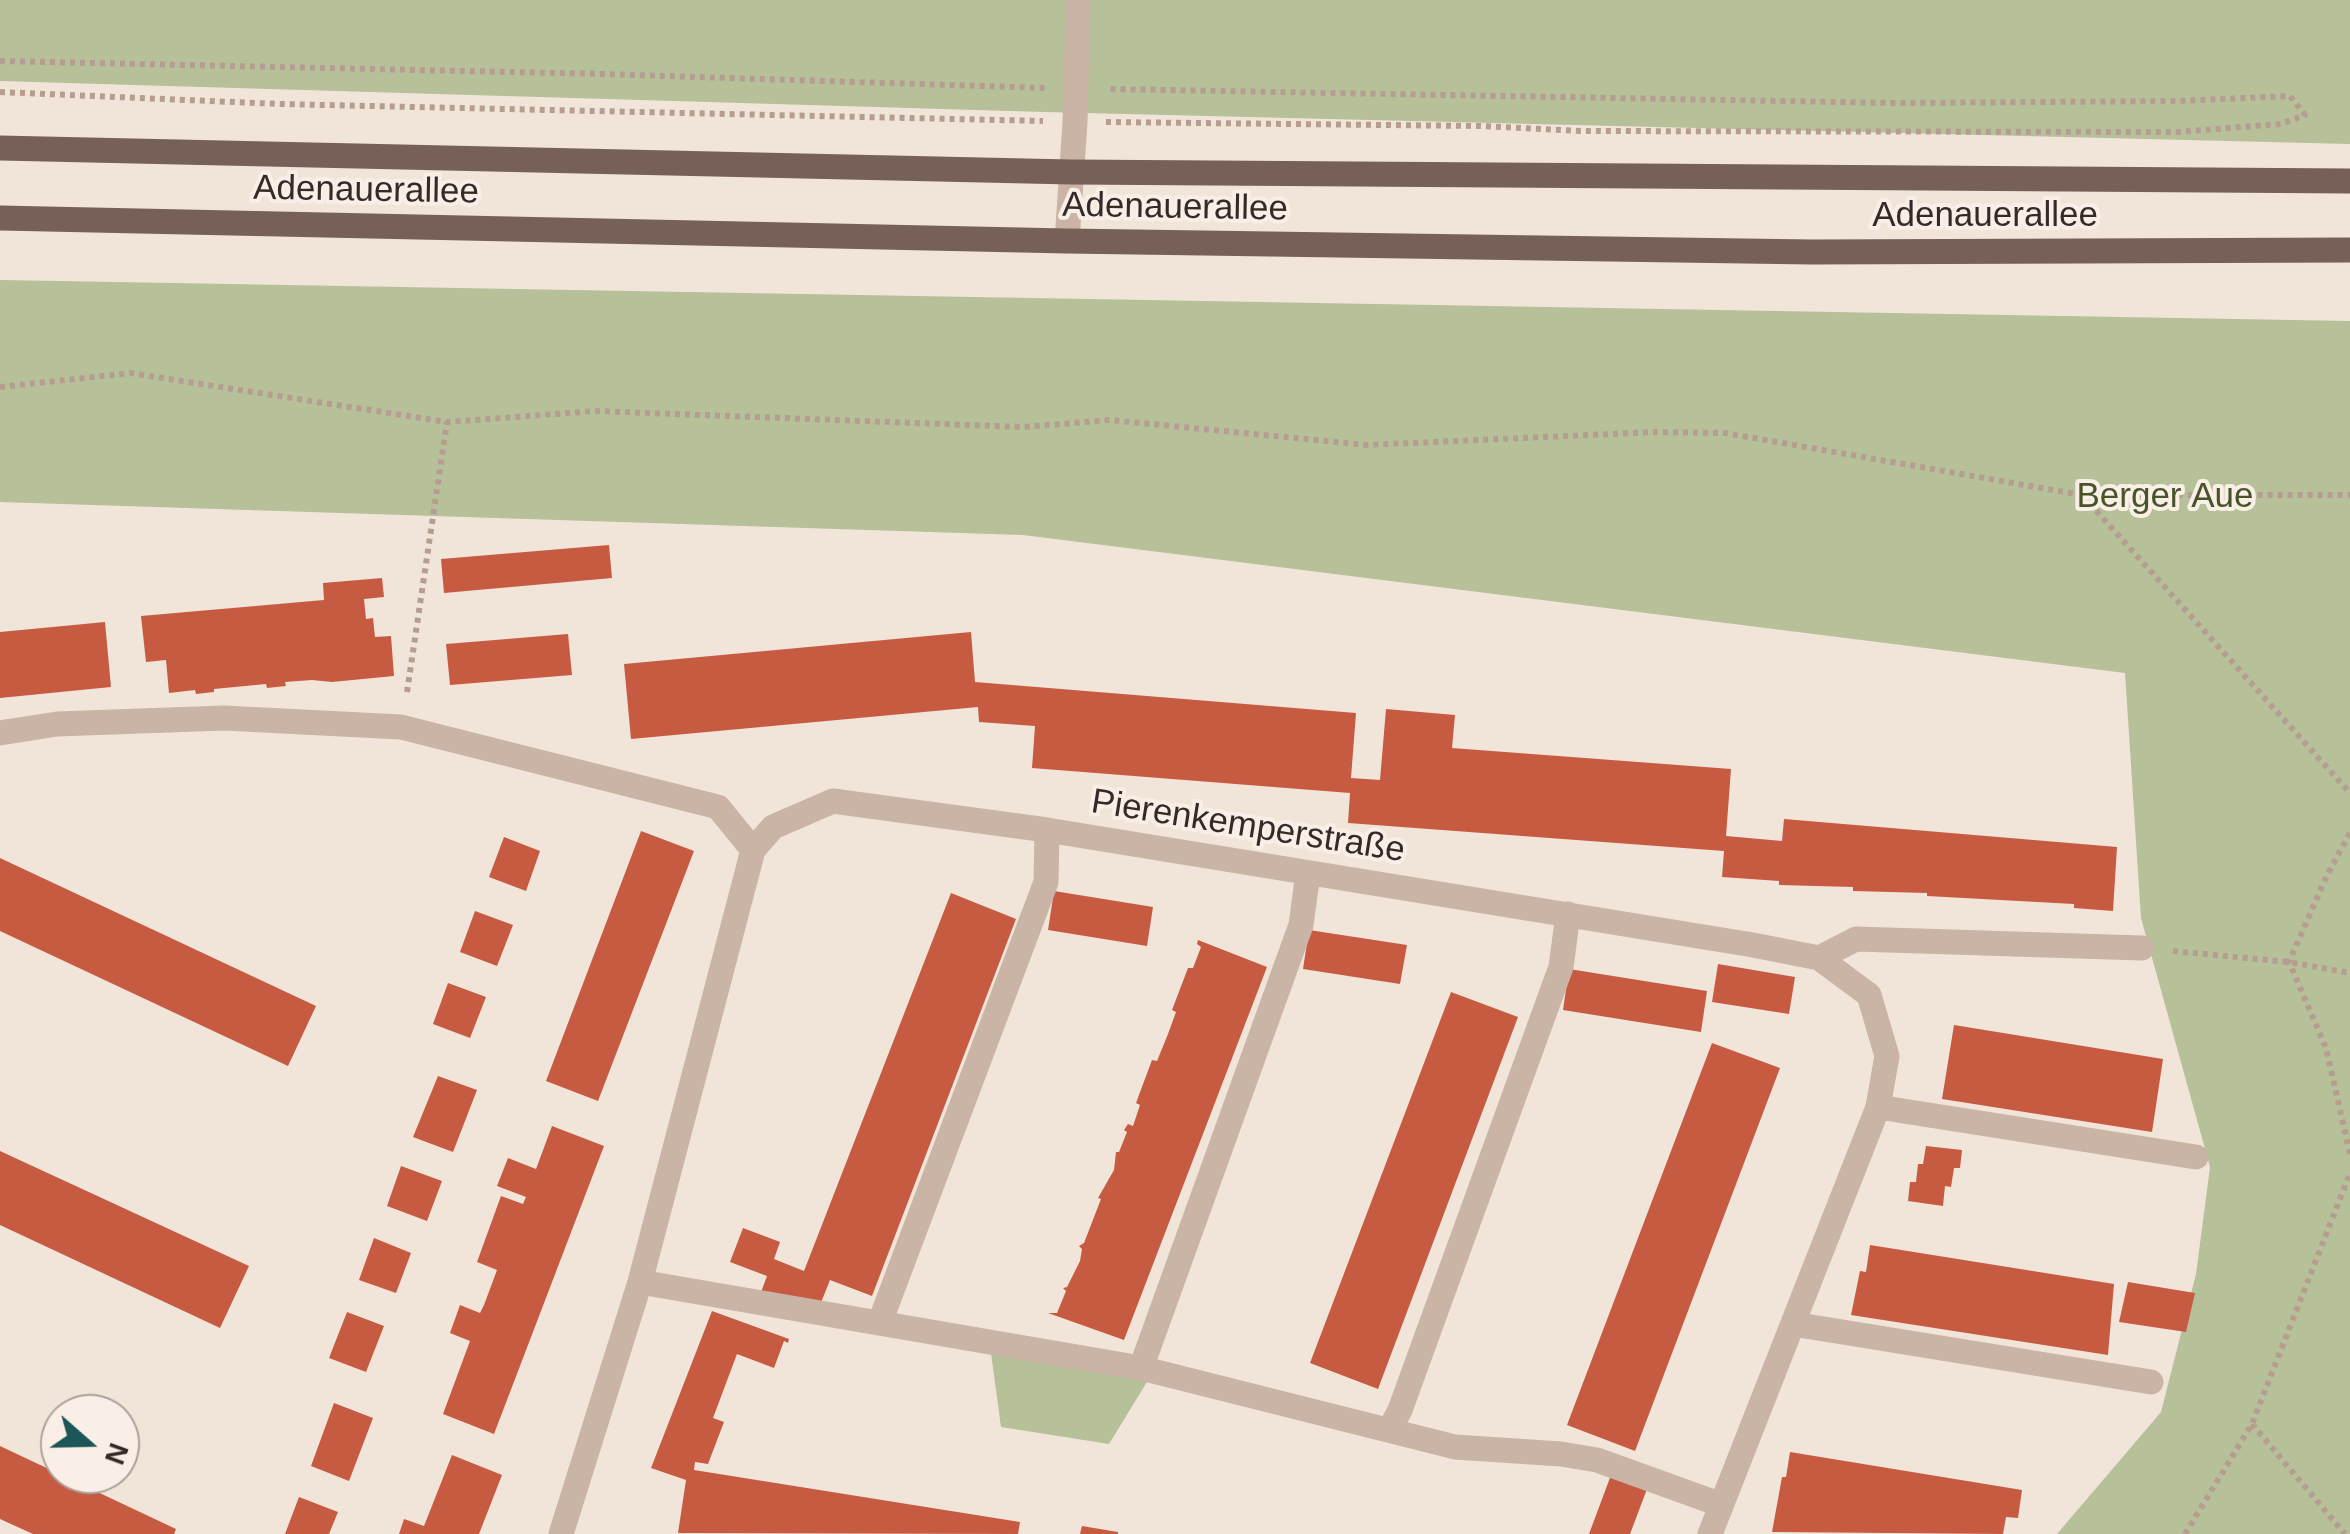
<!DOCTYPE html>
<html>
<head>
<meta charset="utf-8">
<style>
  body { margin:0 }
  #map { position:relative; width:2350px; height:1534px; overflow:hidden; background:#f1e5d9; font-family:Helvetica,sans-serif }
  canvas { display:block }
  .north { position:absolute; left:40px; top:1394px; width:100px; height:100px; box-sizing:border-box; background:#f9efe6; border:2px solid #aba09a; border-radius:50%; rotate:110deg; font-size:28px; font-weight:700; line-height:40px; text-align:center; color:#352a27 }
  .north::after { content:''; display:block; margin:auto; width:35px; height:45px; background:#1c5657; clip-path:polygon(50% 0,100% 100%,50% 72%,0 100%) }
</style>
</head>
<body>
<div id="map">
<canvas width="2350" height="1534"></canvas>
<div class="north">N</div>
</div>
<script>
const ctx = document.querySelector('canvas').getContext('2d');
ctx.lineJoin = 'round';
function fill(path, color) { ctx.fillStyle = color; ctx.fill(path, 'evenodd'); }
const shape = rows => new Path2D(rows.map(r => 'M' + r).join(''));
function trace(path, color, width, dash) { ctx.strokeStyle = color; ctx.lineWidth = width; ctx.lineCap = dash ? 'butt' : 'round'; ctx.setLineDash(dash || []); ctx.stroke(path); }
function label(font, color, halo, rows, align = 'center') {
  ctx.font = font + ' Helvetica,sans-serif'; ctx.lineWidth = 8; ctx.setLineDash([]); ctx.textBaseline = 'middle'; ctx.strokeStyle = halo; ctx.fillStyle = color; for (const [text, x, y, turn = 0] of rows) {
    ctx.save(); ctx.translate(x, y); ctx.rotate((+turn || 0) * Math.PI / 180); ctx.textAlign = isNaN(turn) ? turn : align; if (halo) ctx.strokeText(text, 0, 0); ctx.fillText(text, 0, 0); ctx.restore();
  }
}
fill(shape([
  [0,0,2350,0,2350,144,1044,112,0,81],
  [0,280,2350,321,2350,1534,2057,1534,2161,1412,2196,1274,2210,1167,2141,918,2125,673,1023,535,0,502],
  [991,1353,1150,1377,1109,1444,1001,1427]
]), '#b6c099');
fill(shape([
  [609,545,612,578,444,593,441,559],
  [382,578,384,597,364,599,366,619,373,618,375,637,391,636,394,676,332,682,312,680,285,682,286,686,267,688,266,684,214,689,214,692,196,694,195,690,169,693,166,660,146,662,141,616,324,600,323,583],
  [105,622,111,687,0,698,0,632],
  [971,632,975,682,1356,713,1351,778,1380,780,1386,709,1455,715,1452,748,1731,769,1726,836,1782,841,1784,819,2117,847,2113,911,2074,908,2074,904,1927,896,1927,893,1853,891,1853,887,1779,885,1779,881,1722,877,1724,851,1348,823,1350,793,1032,768,1035,726,979,722,978,707,631,739,624,664],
  [568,634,572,675,450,685,446,644],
  [641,831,694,851,598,1101,546,1081],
  [504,837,540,851,526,891,489,877],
  [0,858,316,1006,288,1066,0,931],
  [1054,891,1153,907,1147,946,1048,930],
  [951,893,1016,919,872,1296,830,1280,820,1305,760,1295,767,1276,730,1262,743,1228,780,1242,774,1259,804,1271],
  [475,911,513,925,497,966,460,952],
  [1309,930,1407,945,1400,984,1303,969],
  [1198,940,1267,967,1124,1340,1048,1313,1057,1313,1066,1291,1063,1288,1067,1287,1080,1261,1082,1249,1079,1246,1084,1243,1101,1199,1098,1198,1114,1170,1116,1152,1119,1152,1127,1132,1124,1130,1128,1124,1133,1126,1140,1105,1136,1103,1152,1060,1157,1061,1168,1034,1176,1012,1172,1010,1188,968,1193,968,1201,947,1197,944],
  [1718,964,1795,977,1789,1014,1712,1002],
  [1569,969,1707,991,1701,1032,1563,1010],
  [448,983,486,997,470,1038,433,1024],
  [1451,992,1518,1017,1378,1389,1310,1363],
  [1954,1025,2163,1059,2152,1132,1942,1099],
  [1712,1043,1780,1068,1635,1451,1567,1425],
  [438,1076,477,1090,453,1152,413,1137],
  [552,1126,604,1146,494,1434,443,1414,470,1341,450,1333,460,1305,480,1313,484,1305,497,1270,477,1262,501,1196,523,1204,526,1197,497,1186,508,1158,536,1169],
  [1926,1146,1962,1150,1960,1168,1954,1168,1951,1187,1945,1186,1943,1206,1908,1201,1910,1182,1916,1182,1918,1164,1923,1164],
  [0,1151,249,1266,220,1328,0,1225],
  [401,1166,442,1181,427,1221,387,1206],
  [374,1238,411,1253,396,1293,359,1280],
  [1870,1245,2114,1284,2108,1355,1851,1315,1860,1271,1866,1272],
  [2128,1282,2195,1293,2186,1332,2119,1322],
  [712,1311,789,1339,788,1343,784,1341,774,1368,737,1354,713,1418,724,1422,708,1464,695,1462,694,1470,1020,1522,1018,1534,678,1533,686,1480,651,1468],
  [347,1312,384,1326,366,1372,329,1358],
  [334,1403,373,1418,349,1481,311,1466],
  [0,1446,176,1529,174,1534,33,1534,0,1519],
  [1790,1452,2022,1490,2018,1518,2006,1517,2003,1534,1772,1532,1782,1477,1786,1477],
  [452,1455,502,1475,479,1534,399,1534,404,1519,424,1526],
  [1611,1475,1647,1489,1630,1534,1589,1534],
  [299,1497,338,1512,329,1534,285,1534],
  [1082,1526,1118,1532,1118,1534,1080,1534]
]), '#c75b42');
trace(shape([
  [0,61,603,74,1045,88],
  [0,92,280,104,1043,121],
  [1106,122,1479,126,1580,131,2177,132,2281,124,2305,115,2290,96,2177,101,1893,103,1108,89],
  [0,387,130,373,447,422,596,411,1023,427,1110,420,1367,445,1656,432,1725,433,2082,495,2350,495],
  [2083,496,2350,793],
  [407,692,447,422],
  [2350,833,2327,875,2289,962,2326,1048,2350,1154],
  [2173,951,2289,962,2350,973],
  [2252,1424,2345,1534],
  [2185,1534,2252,1424,2350,1173]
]), '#b59e90', 6, [5, 5]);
trace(shape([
  [1067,241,1075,122,1078,0],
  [0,733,57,724,224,718,401,727,718,807,753,850],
  [1819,958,1856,939,2142,948],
  [1878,1107,2196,1157],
  [640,1282,1141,1368,1455,1447,1561,1454,1597,1460,1719,1504],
  [880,1322,1046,882,1047,830],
  [1793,1324,2151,1382],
  [1141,1368,1301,925,1308,873],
  [1390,1429,1400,1410,1561,967,1568,914],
  [561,1534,640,1282,753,850,773,827,833,801,1047,830,1753,945,1819,958,1869,995,1887,1056,1878,1107,1710,1534]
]), '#c9b4a5', 25);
trace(shape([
  [0,148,1071,172,2350,181],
  [0,218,1067,241,1812,252,2350,250]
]), '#776057', 25);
label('35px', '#352a27', '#f9efe6', [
  ["Adenauerallee",366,191,1],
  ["Adenauerallee",1175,208,1],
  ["Adenauerallee",1985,216],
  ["Pierenkemperstraße",1248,827,9]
]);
label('35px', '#47542a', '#f9efe6', [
  ["Berger Aue",2165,497]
]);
</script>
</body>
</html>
